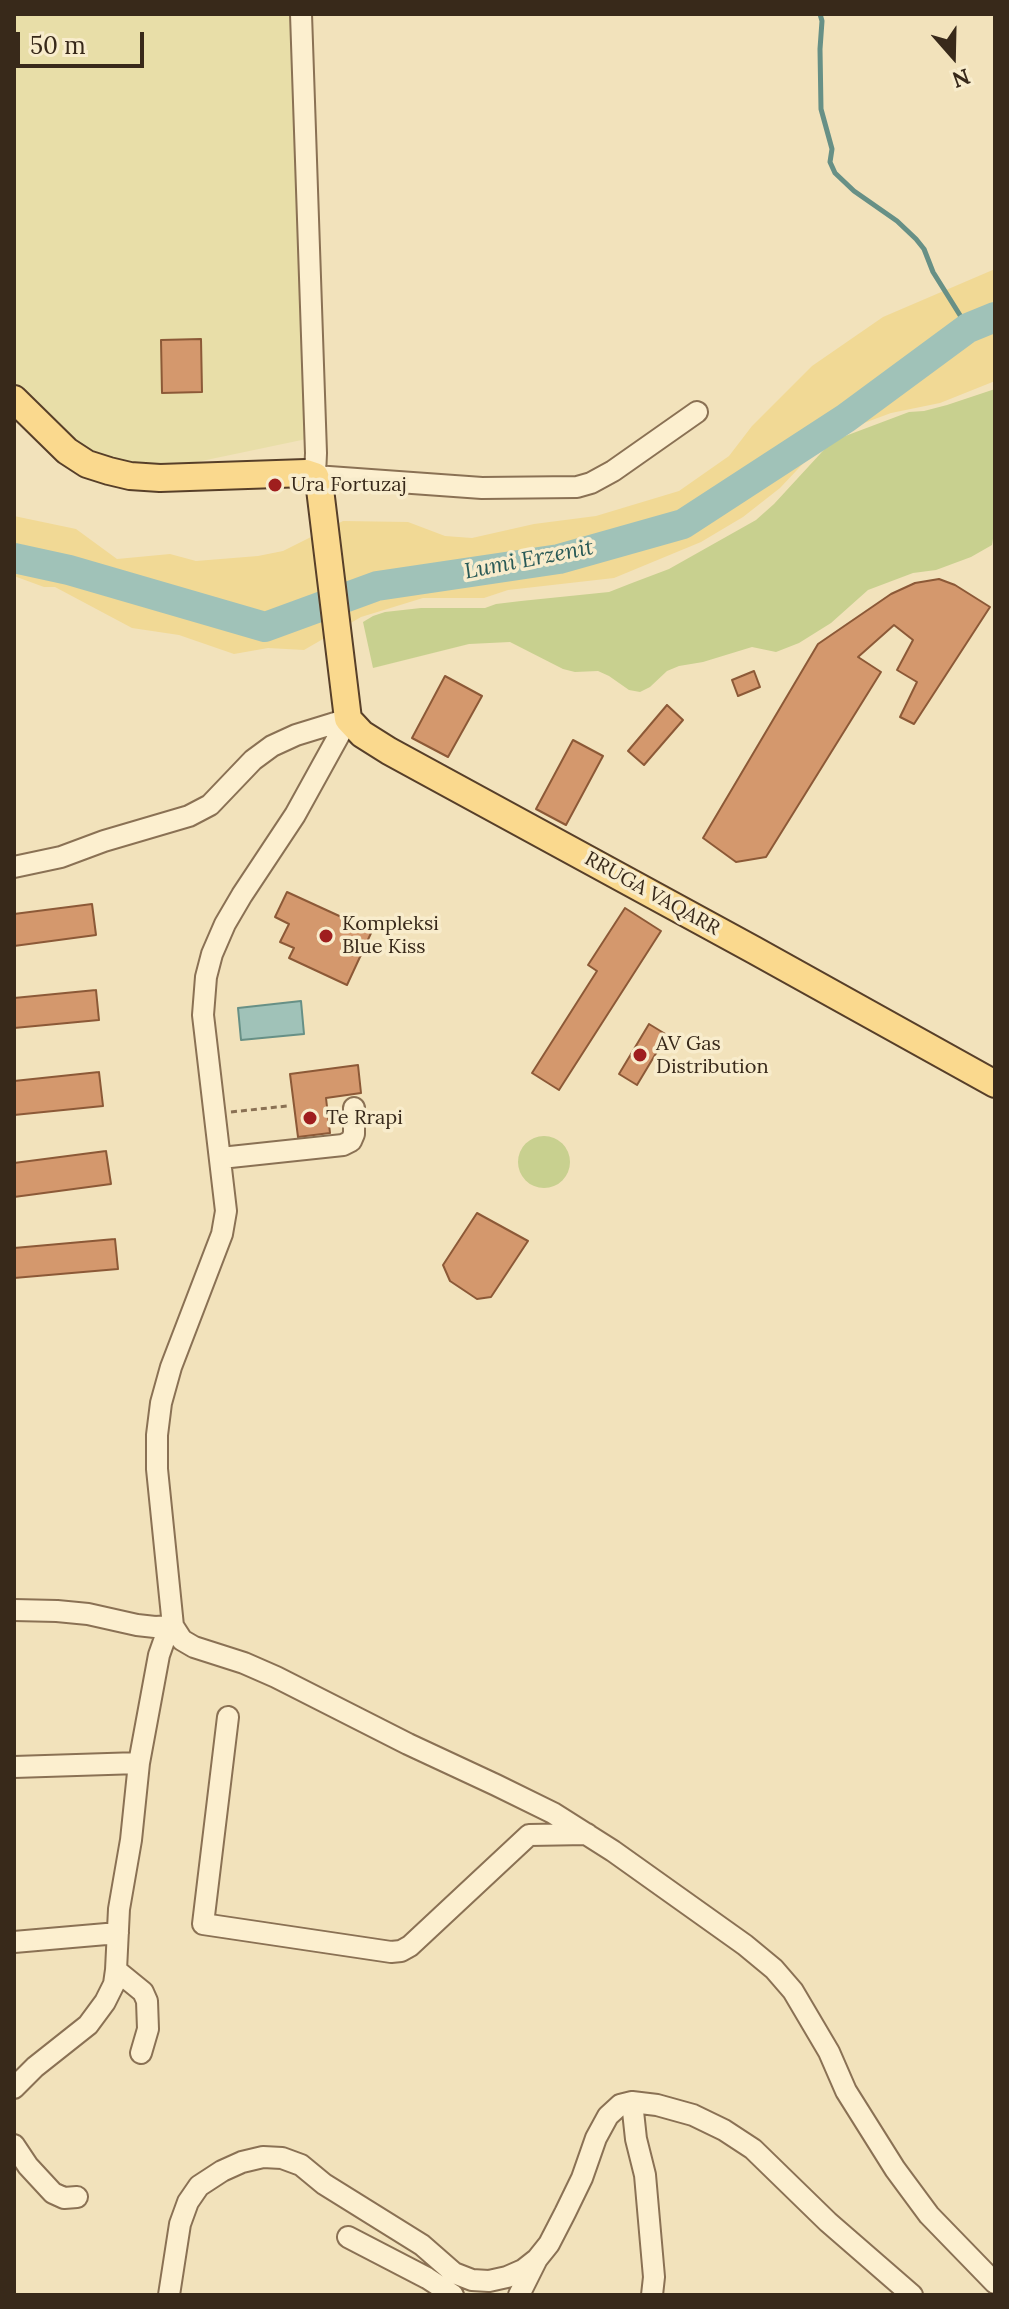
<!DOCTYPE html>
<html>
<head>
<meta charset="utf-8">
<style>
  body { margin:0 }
  #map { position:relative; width:1009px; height:2309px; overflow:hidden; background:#f2e2bb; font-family:Lora,serif }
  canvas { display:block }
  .frame { position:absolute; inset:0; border:16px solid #38291a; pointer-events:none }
  .north { position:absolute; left:913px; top:16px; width:80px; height:80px; -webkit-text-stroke:6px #f8eccc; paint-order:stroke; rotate:160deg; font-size:22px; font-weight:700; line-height:32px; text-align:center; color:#38291a }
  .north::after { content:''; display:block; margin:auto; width:28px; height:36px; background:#38291a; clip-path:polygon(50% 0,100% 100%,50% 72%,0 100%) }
  .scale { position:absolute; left:16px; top:32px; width:128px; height:36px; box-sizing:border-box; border:4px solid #38291a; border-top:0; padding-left:10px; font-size:24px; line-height:28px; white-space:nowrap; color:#38291a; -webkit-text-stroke:6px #f8eccc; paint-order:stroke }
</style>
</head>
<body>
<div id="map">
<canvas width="1009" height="2309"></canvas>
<div class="frame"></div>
<div class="north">N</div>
<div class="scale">50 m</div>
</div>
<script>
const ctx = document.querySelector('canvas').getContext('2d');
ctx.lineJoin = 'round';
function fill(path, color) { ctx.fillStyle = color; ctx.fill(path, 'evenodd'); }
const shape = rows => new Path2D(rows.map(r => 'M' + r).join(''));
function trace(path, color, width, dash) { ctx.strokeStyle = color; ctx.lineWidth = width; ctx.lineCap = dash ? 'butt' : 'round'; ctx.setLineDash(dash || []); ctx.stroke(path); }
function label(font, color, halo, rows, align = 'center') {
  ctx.font = font + ' Lora,serif'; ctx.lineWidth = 7; ctx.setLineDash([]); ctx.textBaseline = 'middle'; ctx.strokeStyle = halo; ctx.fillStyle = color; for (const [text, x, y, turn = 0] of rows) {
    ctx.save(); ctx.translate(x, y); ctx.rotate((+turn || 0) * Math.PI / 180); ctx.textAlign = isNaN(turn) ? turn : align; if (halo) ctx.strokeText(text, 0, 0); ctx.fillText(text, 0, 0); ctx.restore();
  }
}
fill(shape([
  [14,14,300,14,316,437,130,476,14,407]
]), '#e8dea8');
fill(shape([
  [995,389,995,526,992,545,971,557,936,570,913,573,868,590,831,623,799,643,776,652,752,647,703,662,679,666,667,671,650,687,640,692,629,690,609,676,598,671,575,672,563,669,510,642,469,644,373,668,363,622,373,616,385,612,421,608,485,608,496,604,521,601,609,592,632,583,669,569,756,520,774,504,832,441,909,412,924,411,947,405],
  '518 1162a26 26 0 1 1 52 0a26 26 0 1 1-52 0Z'
]), '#c8d08f');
fill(shape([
  [995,269,995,381,940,403,891,413,829,436,780,488,743,517,701,542,614,578,508,590,484,598,423,598,361,617,304,650,268,648,234,654,179,635,132,628,55,587,44,587,14,576,14,516,76,529,117,559,170,554,196,561,258,556,283,551,343,521,408,522,445,536,472,538,534,524,596,516,679,491,729,456,752,426,812,366,883,317]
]), '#f1d995');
const water = shape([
  [301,1001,304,1034,241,1040,238,1008,301,1001]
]);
fill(water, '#a0c2b8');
trace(water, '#679086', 2);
trace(shape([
  [820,14,822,21,820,49,821,109,832,149,830,162,835,173,854,191,897,221,916,239,924,249,933,272,968,328]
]), '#679086', 5);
trace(shape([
  [14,558,69,570,265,627,377,586,559,559,683,524,846,418,968,328,995,317]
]), '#a0c2b8', 30);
const building = shape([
  [201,339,202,392,162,393,161,340,201,339],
  [939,579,955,585,990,607,914,724,900,717,917,682,897,670,913,640,894,625,858,657,881,672,766,857,736,862,703,838,818,644,891,594,915,583,939,579],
  [754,671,760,687,738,696,732,680,754,671],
  [445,676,482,696,448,757,412,738,445,676],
  [667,705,683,720,644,765,628,751,667,705],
  [573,740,603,756,566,825,536,809,573,740],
  [287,892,372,931,347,985,289,958,294,948,280,942,289,924,275,917,287,892],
  [92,904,96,935,14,946,14,914,92,904],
  [625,908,661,931,559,1090,532,1073,597,971,588,965,625,908],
  [96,990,99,1020,14,1028,14,998,96,990],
  [649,1024,667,1035,637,1085,619,1074,649,1024],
  [358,1065,361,1093,326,1098,330,1133,298,1137,290,1074,358,1065],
  [99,1072,103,1106,14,1115,14,1081,99,1072],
  [106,1151,111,1184,14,1197,14,1163,106,1151],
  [477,1213,528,1241,491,1297,477,1299,450,1281,443,1265,477,1213],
  [115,1239,118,1269,14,1278,14,1248,115,1239]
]);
fill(building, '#d4986d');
trace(building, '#8c5937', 2);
const minor = shape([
  [301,14,316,453,315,476,482,488,577,487,591,483,613,471,697,412],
  [348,719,295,815,242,895,225,924,212,954,206,977,203,1015,226,1211,222,1234,171,1367,161,1403,157,1435,157,1469,173,1626,182,1640,194,1647,244,1663,276,1677,408,1744,496,1785,553,1813,613,1851,745,1945,774,1969,793,1991,829,2052,846,2091,895,2169,929,2215,995,2283],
  [14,867,61,857,104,841,189,816,210,805,253,760,272,746,296,735,348,719],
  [221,1158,343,1145,351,1141,354,1134,354,1108],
  [14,1610,57,1611,88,1614,137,1625,155,1627,173,1626],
  [228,1717,203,1924,391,1952,401,1951,410,1946,529,1835,587,1834],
  [14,1767,139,1763],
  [14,1942,118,1933],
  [116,1970,143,1992,147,2001,148,2029,141,2053],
  [14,2088,35,2067,88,2025,105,2002,114,1984,116,1970,119,1909,131,1840,139,1763,159,1655,165,1638,173,1626],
  [632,2102,636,2139,645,2175,654,2277,652,2295],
  [14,2145,28,2166,53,2193,64,2198,77,2197],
  [348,2237,427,2278,453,2295],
  [169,2295,180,2224,188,2202,199,2186,222,2171,242,2162,263,2157,282,2158,301,2165,324,2184,422,2245,454,2273,472,2280,489,2281,507,2277,523,2270,537,2259],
  [519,2295,537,2259,549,2244,565,2213,582,2178,596,2138,608,2116,620,2105,632,2102,657,2105,693,2115,724,2130,753,2149,828,2222,912,2295]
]);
const major = shape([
  [14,399,67,451,87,464,109,471,130,476,160,478,306,473,315,476,320,489,348,719,362,734,389,751,754,950,995,1084]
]);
trace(minor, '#8a7154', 24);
trace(major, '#573f29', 30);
trace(shape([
  [231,1112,287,1106]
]), '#8a7154', 3, [6, 4]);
trace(minor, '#fcefcf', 20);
trace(major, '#fad98e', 26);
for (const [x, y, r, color] of [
  [275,485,8,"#9f1e1e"],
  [326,936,8,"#9f1e1e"],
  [640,1055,8,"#9f1e1e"],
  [310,1118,8,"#9f1e1e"]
]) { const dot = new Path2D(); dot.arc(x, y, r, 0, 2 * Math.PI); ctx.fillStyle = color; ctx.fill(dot); trace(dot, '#f8eccc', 3); }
label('20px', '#38291a', '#f8eccc', [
  ["Ura Fortuzaj",291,485],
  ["Kompleksi",342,924],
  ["Blue Kiss",342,947],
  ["AV Gas",656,1044],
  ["Distribution",656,1067],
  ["Te Rrapi",326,1118]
], 'left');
label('20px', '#38291a', '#f8eccc', [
  ["RRUGA VAQARR",652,894,29]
]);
label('italic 22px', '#285956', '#f8eccc', [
  ["Lumi Erzenit",529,560,-11]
]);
</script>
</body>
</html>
